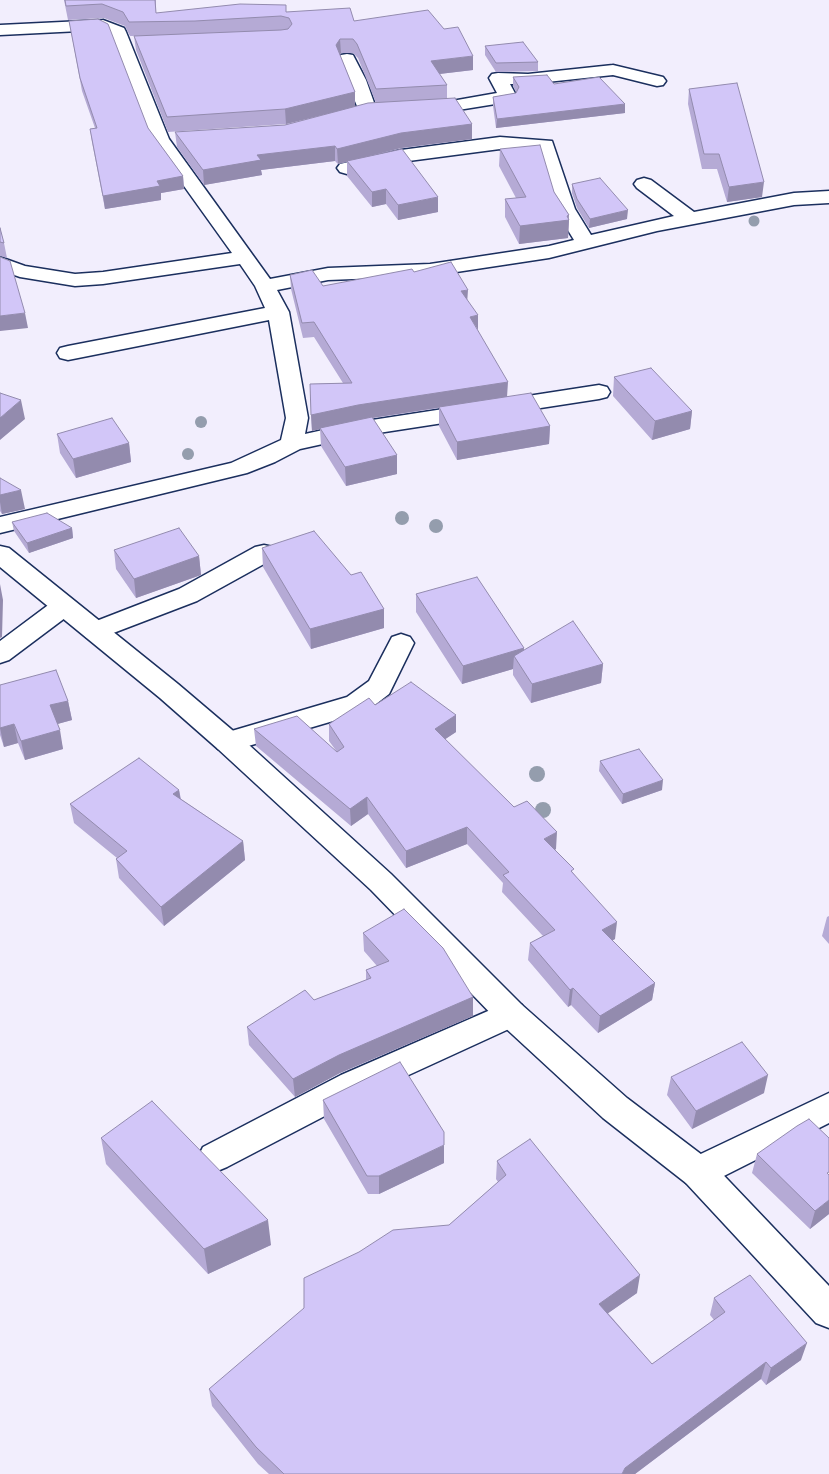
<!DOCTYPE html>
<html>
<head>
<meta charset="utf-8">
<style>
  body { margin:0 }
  canvas { display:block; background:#f2eefd }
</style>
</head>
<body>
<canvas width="829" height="1474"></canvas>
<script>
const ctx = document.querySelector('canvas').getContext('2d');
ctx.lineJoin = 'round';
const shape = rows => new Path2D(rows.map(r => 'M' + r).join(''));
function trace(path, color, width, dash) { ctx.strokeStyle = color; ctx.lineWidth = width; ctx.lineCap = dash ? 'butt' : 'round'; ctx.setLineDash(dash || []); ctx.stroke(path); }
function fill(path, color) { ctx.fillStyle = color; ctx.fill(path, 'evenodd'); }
const minor = shape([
  [103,20,124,28,126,32,169,139,270,279,328,268,430,264,549,246,574,240,555,209,537,150,500,149,401,162,347,174,340,172,337,168,340,164,401,150,500,137,552,141,575,209,591,235,674,216,637,188,634,184,637,180,644,178,651,180,694,212,794,193,829,191,829,203,794,205,657,231,549,258,430,276,328,280,277,290,289,312,308,418,305,434,359,422,599,385,607,387,610,392,607,397,599,399,359,436,300,449,275,462,247,473,0,533,0,517,231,463,281,440,286,418,269,320,68,360,60,358,57,353,60,348,68,346,265,308,255,286,240,264,103,284,75,286,20,277,0,270,0,257,25,266,75,274,103,272,232,253,151,140,111,35,100,30,0,35,0,25,103,20],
  [347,54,353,55,366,80,377,111,374,115,368,116,362,115,359,111,338,59,341,55,347,54],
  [613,65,663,77,666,81,663,85,657,86,613,75,528,84,510,84,517,97,514,101,446,112,423,113,417,112,414,108,417,104,423,103,446,102,497,93,489,78,492,74,498,73,528,74,613,65],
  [264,545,273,547,276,553,273,559,197,601,95,640,86,637,82,631,86,625,179,589,255,547,264,545],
  [64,598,73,600,77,606,73,612,9,660,0,663,0,641,55,600,64,598],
  [401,634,410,637,414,643,389,694,367,711,228,752,218,749,214,742,218,735,347,697,369,681,392,637,401,634],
  [511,1001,522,1005,527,1014,522,1023,365,1095,227,1167,215,1172,203,1167,198,1157,203,1147,341,1075,511,1001],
  [829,1093,829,1123,710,1183,698,1187,686,1183,681,1172,686,1161,829,1093]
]);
const secondary = shape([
  [0,546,9,548,178,684,238,735,391,874,522,1005,627,1098,710,1161,829,1286,829,1328,816,1323,686,1183,603,1118,500,1023,371,890,218,749,160,698,0,567,0,546]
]);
trace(minor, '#1b2f5e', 3);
trace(secondary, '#1b2f5e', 3);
fill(minor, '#fff');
fill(secondary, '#fff');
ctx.fillStyle = '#949dad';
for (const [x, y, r] of [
  [754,221,5.5],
  [201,422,6],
  [188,454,6],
  [402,518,7],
  [436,526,7],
  [537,774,8],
  [543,810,8]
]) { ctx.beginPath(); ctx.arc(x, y, r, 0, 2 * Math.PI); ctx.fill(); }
fill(shape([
  [64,0,156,0,156,13,286,12,354,21,473,70,439,74,447,85,447,98,472,124,472,139,401,148,360,159,438,212,398,220,386,204,372,207,347,176,347,162,338,164,335,161,261,170,262,175,204,185,177,147,175,132,285,125,343,110,286,124,168,132,136,50,134,36,130,36,125,26,104,18,68,20],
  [341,53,353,53,358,58,376,103,355,107,355,92,340,55],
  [69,21,183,176,184,189,161,193,161,200,105,209,92,142,90,129,95,128,82,91],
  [485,46,538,62,538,71,496,72,485,55],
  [513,77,554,84,625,104,625,113,496,128,493,106,493,97,516,93,516,92,513,86],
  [689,89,762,197,727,202,717,169,702,169,688,104],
  [500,149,554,192,569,215,569,220,568,238,519,244,505,217,505,199,516,198,499,166],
  [572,184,627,219,589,228,577,208,572,193],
  [0,228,4,243,7,258,0,256],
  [414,272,467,301,477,330,507,397,550,426,549,444,457,460,439,426,439,408,372,418,397,474,346,486,321,446,320,429,312,431,310,384,343,383,314,337,303,338,291,289,290,275,323,286],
  [614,377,692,411,690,429,652,440,613,396],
  [57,434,129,443,131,462,76,478,60,453],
  [0,478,25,509,2,514,0,511],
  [12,522,72,528,73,538,29,553,14,531],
  [262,548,351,575,384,609,384,628,311,649,263,567],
  [114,550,199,556,201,575,136,598,116,569],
  [416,594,524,648,524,650,603,664,601,683,531,703,513,675,513,669,462,684,416,612],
  [0,685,68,701,72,720,57,724,63,749,25,760,18,743,4,747,0,735],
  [375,705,456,715,456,732,445,739,556,849,555,850,574,874,615,939,612,940,655,983,652,1000,598,1033,571,1005,568,1007,528,960,530,943,543,936,502,892,503,883,467,844,406,868,368,814,351,826,256,746,254,729,337,752,329,741,329,724],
  [600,761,662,790,622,804,599,771],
  [179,790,181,799,243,841,245,860,164,926,119,878,116,859,117,858,74,823,70,804],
  [829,916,829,944,822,936,827,917],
  [363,933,473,997,473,1016,340,1073,295,1097,249,1045,247,1027,314,1000,366,980,366,970,377,966,364,951],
  [671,1077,764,1093,692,1129,667,1095],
  [323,1100,444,1163,379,1194,368,1194,324,1119],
  [101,1138,271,1245,208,1274,106,1164],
  [757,1154,829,1214,810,1229,752,1173],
  [497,1161,637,1293,608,1313,652,1364,714,1320,710,1315,714,1298,801,1360,766,1385,761,1379,635,1474,269,1474,258,1464,212,1406,209,1389,449,1225,498,1182,496,1179]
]), '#b5aad5');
fill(shape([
  [340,39,341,53,336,60,336,45],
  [473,56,473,70,431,75,431,61],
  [355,92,355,107,286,124,285,109],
  [625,104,625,113,496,128,497,119],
  [472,124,472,139,401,148,338,164,337,149,401,133],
  [335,146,335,161,261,170,262,175,204,185,203,170,257,155],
  [183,176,184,189,161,193,161,200,105,209,103,196,157,181],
  [764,182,762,197,727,202,729,187],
  [386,189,386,204,372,207,372,192],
  [438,197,438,212,398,220,398,205],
  [628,210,627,219,589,228,590,219],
  [569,215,568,220,569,220,568,238,519,244,520,226],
  [468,290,467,304,461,291],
  [25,313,28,328,0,331,0,316],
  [478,315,478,330,470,317],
  [508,382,507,397,359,420,312,431,311,415,358,405],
  [21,400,25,419,0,440,0,418],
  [692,411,690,429,652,440,655,421],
  [550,426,549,444,457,460,457,442],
  [129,443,131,462,76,478,73,459],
  [397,455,397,474,346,486,345,467],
  [21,490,25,509,2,514,0,502,0,495],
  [72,528,73,538,29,553,27,543],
  [199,556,201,575,136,598,134,579],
  [0,584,3,600,2,637,0,638],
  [384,609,384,628,311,649,310,629],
  [524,648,523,666,514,656,513,669,462,684,463,666],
  [603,664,601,683,531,703,532,684],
  [68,701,72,720,54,725,50,705],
  [456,715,456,732,435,746,435,729],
  [14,724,18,743,4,747,0,728],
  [60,730,63,749,25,760,21,741],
  [663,780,662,790,622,804,623,794],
  [179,790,182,809,173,794],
  [367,797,368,814,351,826,350,809],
  [467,827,467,844,406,868,406,851],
  [557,832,556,849,543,856,544,839],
  [243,841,245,860,164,926,161,907],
  [617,922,615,939,600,947,602,930],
  [655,983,652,1000,598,1033,600,1016],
  [573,988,571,1005,568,1007,570,990],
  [473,997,473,1016,340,1073,295,1097,293,1079,339,1055],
  [768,1075,764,1093,692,1129,696,1111],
  [444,1145,444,1163,379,1194,379,1176],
  [829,1200,829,1214,810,1229,815,1211],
  [268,1220,271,1245,208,1274,204,1249],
  [640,1275,637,1293,597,1321,599,1304],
  [807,1343,801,1360,766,1385,771,1368],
  [766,1362,761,1379,635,1474,622,1474,625,1468]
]), '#938bae');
const building = shape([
  [65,0,155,0,156,13,240,4,286,5,286,12,350,8,354,21,428,10,444,29,458,27,473,56,431,61,447,85,376,89,357,44,353,39,340,39,336,45,355,92,285,109,167,117,134,36,281,30,288,29,292,24,289,18,281,16,195,21,129,22,123,12,102,4,66,6,65,0],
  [98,19,108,24,148,128,183,176,157,181,160,186,103,196,90,129,97,128,80,78,69,21,98,19],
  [523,42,538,62,496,63,485,46,523,42],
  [547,75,554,84,599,77,625,104,497,119,493,97,516,93,519,87,513,77,547,75],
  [737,83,764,182,729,187,719,154,704,154,689,89,737,83],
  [455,98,472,124,401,133,337,149,335,146,257,155,261,160,203,170,175,132,285,125,368,103,455,98],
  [540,145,554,192,569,215,567,216,569,220,520,226,505,199,526,197,500,149,540,145],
  [402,149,438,197,398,205,386,189,372,192,347,161,402,149],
  [600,178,628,210,590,219,577,199,572,184,600,178],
  [0,228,4,243,0,242,0,228],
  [0,257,10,261,25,313,0,316,0,257],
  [451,262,468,290,461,291,478,315,470,317,508,382,358,405,311,415,310,384,352,383,314,322,302,323,290,275,312,270,323,286,412,269,414,272,451,262],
  [651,368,692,411,655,421,614,377,651,368],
  [0,393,21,400,0,418,0,393],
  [531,393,550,426,457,442,439,407,531,393],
  [372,417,397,455,345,467,320,428,372,417],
  [112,418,129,443,73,459,57,434,112,418],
  [0,478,21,490,0,495,0,478],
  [47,513,72,528,27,543,12,522,47,513],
  [179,528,199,556,134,579,114,550,179,528],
  [314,531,351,575,361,572,384,609,310,629,262,548,314,531],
  [477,577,524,648,463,666,416,594,477,577],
  [573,621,603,664,532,684,514,656,573,621],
  [56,670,68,701,50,705,60,730,21,741,14,724,0,728,0,685,56,670],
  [411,682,456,715,435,729,514,807,527,801,557,832,544,839,574,869,571,871,617,922,602,930,655,983,600,1016,573,988,570,990,530,943,555,930,503,875,509,872,467,827,406,851,367,797,350,809,254,729,297,716,337,752,344,747,329,724,369,698,375,705,411,682],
  [639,749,663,780,623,794,600,761,639,749],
  [139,758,179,790,173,794,243,841,161,907,116,859,127,851,70,804,139,758],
  [404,909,443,948,473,997,339,1055,293,1079,247,1027,305,990,314,1000,371,978,366,970,389,961,363,933,404,909],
  [742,1042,768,1075,696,1111,671,1077,742,1042],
  [400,1062,444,1132,444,1145,379,1176,367,1176,323,1100,400,1062],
  [152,1101,268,1220,204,1249,101,1138,152,1101],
  [809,1119,829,1138,829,1172,827,1173,829,1175,829,1200,815,1211,757,1154,797,1126,809,1119],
  [530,1139,640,1275,599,1304,652,1364,725,1312,714,1298,750,1275,807,1343,771,1368,766,1362,625,1468,622,1474,284,1474,256,1447,209,1389,304,1308,304,1278,359,1252,393,1230,449,1225,506,1175,497,1161,530,1139]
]);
fill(building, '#d2c6f8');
trace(building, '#938bae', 1);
</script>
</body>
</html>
